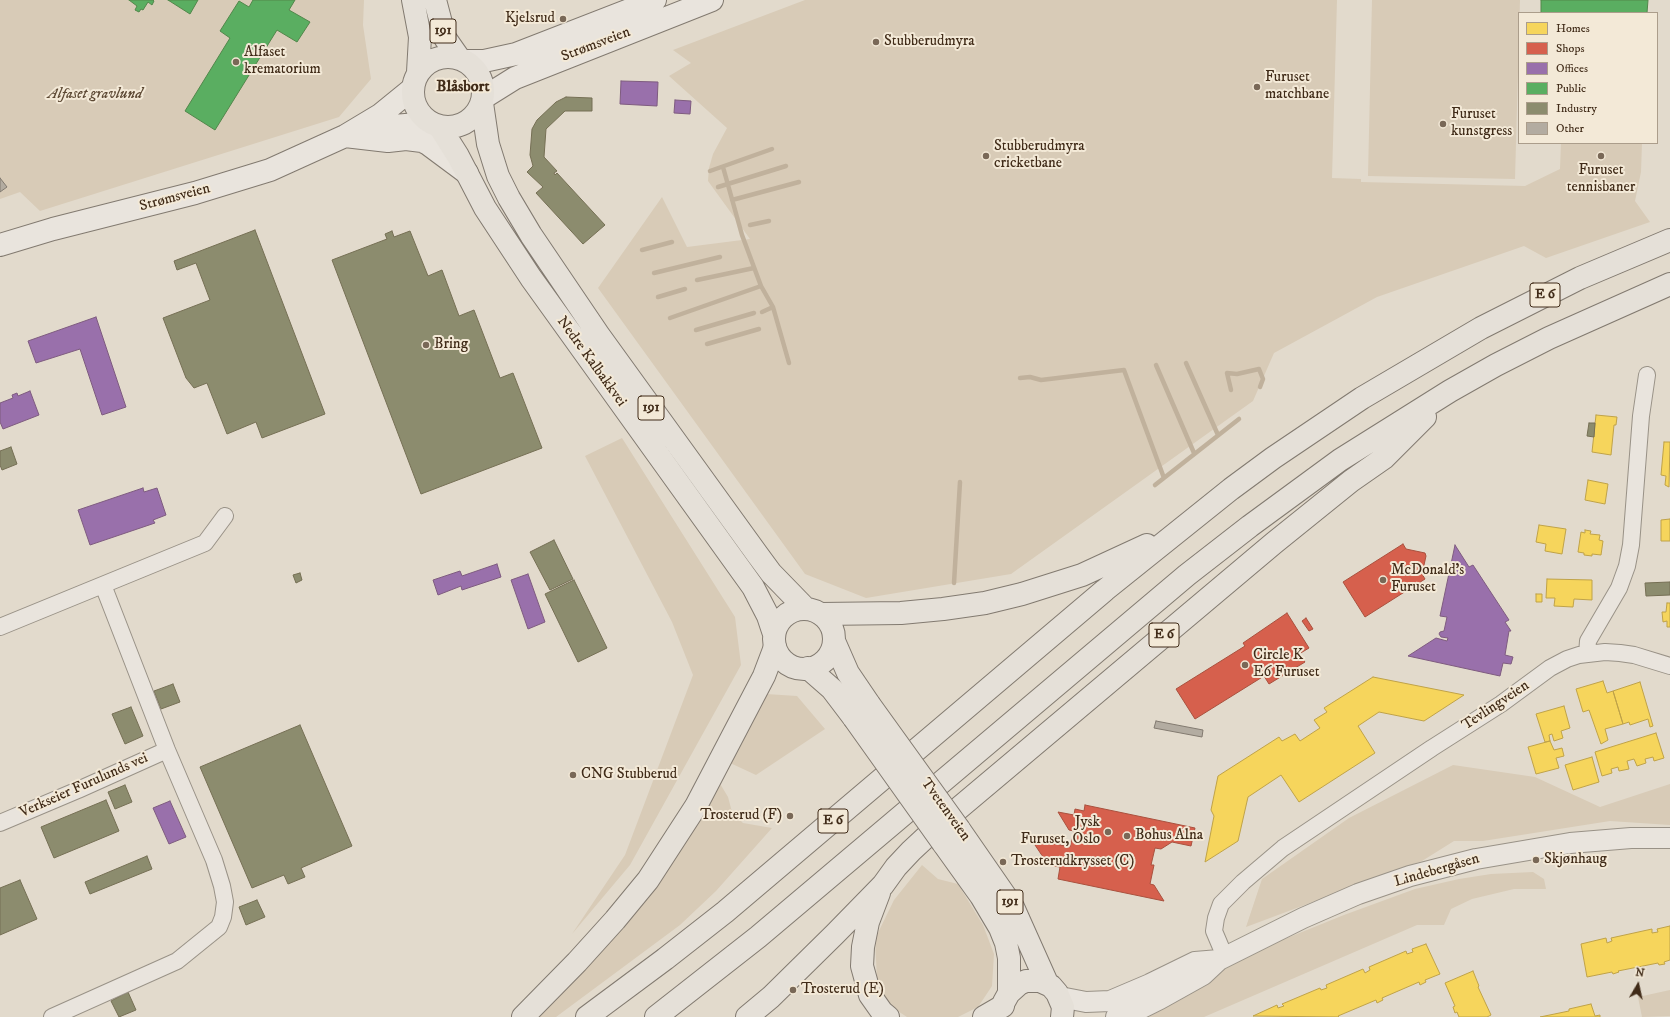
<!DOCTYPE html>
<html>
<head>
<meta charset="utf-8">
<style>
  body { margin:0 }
  #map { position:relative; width:1670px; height:1017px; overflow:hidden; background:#e2dacc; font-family:"IM FELL DW Pica",serif }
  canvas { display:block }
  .legend { position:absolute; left:1518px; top:12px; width:140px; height:132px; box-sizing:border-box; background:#f3e9d7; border:1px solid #ab9d8b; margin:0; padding:5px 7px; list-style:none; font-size:12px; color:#402b18 }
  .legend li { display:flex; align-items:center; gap:8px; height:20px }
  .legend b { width:20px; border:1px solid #ab9d8b }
  .north { position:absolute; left:1618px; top:965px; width:40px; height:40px; -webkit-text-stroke:3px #f3e9d7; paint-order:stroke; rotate:9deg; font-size:11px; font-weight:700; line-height:16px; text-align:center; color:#402b18 }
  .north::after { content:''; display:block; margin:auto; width:14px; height:18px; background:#402b18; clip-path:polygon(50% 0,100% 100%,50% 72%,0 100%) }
</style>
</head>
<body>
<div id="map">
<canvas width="1670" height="1017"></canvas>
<ul class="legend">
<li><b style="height:11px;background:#f6d55c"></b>Homes</li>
<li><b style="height:11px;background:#d6604d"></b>Shops</li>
<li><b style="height:11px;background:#9970ab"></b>Offices</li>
<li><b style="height:11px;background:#5aae61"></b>Public</li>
<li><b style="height:11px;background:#8c8c6e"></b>Industry</li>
<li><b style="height:11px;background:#b3aca1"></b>Other</li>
</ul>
<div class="north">N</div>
</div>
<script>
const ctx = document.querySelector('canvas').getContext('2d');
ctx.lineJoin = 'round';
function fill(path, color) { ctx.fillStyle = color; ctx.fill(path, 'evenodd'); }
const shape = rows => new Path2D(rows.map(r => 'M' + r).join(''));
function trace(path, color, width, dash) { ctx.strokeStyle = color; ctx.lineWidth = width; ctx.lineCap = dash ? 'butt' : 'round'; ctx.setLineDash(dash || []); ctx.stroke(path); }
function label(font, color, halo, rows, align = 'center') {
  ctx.font = font + ' "IM FELL DW Pica",serif'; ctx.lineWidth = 4; ctx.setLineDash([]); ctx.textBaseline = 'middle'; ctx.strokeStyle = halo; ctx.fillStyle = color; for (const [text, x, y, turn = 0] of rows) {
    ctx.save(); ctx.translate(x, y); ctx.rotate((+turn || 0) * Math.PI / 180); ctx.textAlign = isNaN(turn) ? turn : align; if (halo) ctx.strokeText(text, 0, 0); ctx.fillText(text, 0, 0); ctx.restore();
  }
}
fill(shape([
  [0,0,364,0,363,25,371,79,339,117,40,211,20,192,0,199],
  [805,0,1337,0,1332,178,1361,179,1361,182,1525,186,1560,169,1561,143,1642,143,1641,172,1635,201,1650,222,1546,258,1524,246,1377,297,1274,353,1253,401,1011,574,866,598,805,574,598,288,662,197,687,247,750,239,708,181,709,168,713,154,727,128,669,76,691,63,673,50],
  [1372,0,1520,0,1515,179,1368,176],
  [622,438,735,617,741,665,630,865,572,934,625,855,693,675,672,622,585,456],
  [766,694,797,696,825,729,756,775,728,762],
  [1453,765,1535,777,1600,807,1670,784,1670,825,1610,821,1483,841,1454,841,1422,861,1246,927,1262,879,1349,818],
  [716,777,728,797,732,812,743,823,772,828,716,891,680,925,556,1017,528,1017],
  [922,865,938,879,958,884,983,925,994,954,992,986,978,1007,958,1017,907,1017,887,1004,877,979,875,939,894,900],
  [1533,872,1544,879,1546,889,1514,889,1472,899,1451,909,1444,925,1417,925,1204,1017,1149,1017,1240,957,1344,915,1415,889,1459,879,1491,874],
  [1670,990,1670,1016,1642,1017,1638,997]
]), '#d8cbb7');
const homes = shape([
  [1596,415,1617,417,1616,425,1614,425,1611,455,1592,452,1596,415],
  [1664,442,1670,442,1669,487,1665,485,1666,476,1661,475,1664,442],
  [1588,480,1608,484,1605,504,1585,500,1588,480],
  [1670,519,1670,541,1661,541,1661,520,1670,519],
  [1539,525,1566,529,1562,554,1545,551,1546,544,1536,542,1539,525],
  [1585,530,1591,531,1590,534,1600,535,1599,540,1603,541,1601,555,1592,554,1592,556,1584,555,1584,553,1578,552,1581,532,1585,533,1585,530],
  [1547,579,1592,580,1592,600,1574,599,1573,607,1554,606,1555,598,1546,598,1547,579],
  [1536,594,1542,594,1542,602,1536,602,1536,594],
  [1667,603,1670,603,1670,627,1667,627,1667,621,1663,622,1662,612,1666,612,1667,603],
  [1373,677,1464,695,1424,721,1379,712,1358,726,1375,753,1299,802,1281,775,1248,797,1238,841,1205,862,1214,816,1211,810,1218,776,1279,737,1282,741,1295,734,1300,741,1320,728,1314,720,1327,712,1324,708,1373,677],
  [1603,681,1607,693,1613,691,1623,724,1605,729,1608,740,1601,744,1589,710,1583,712,1576,689,1603,681],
  [1640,682,1653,726,1650,727,1648,719,1630,725,1629,722,1623,724,1613,691,1640,682],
  [1564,706,1570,728,1561,731,1563,738,1554,741,1552,734,1549,735,1550,741,1545,742,1536,714,1564,706],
  [1656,733,1664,758,1654,761,1653,757,1645,759,1646,763,1637,766,1634,759,1627,761,1629,769,1619,771,1618,767,1611,769,1612,773,1602,776,1595,752,1656,733],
  [1550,741,1554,750,1562,748,1564,756,1556,758,1559,768,1536,774,1528,747,1550,741],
  [1592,757,1599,782,1573,790,1565,765,1592,757],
  [1670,926,1670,960,1664,962,1665,964,1659,965,1658,963,1618,971,1619,972,1613,974,1612,972,1587,977,1581,944,1606,938,1607,943,1612,941,1611,938,1652,929,1652,933,1658,932,1657,929,1670,926],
  [1426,944,1440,974,1425,980,1426,982,1420,985,1419,982,1382,998,1383,1000,1377,1003,1376,1000,1338,1016,1339,1017,1253,1016,1277,1005,1278,1008,1284,1006,1282,1004,1320,988,1321,990,1327,988,1326,985,1363,969,1365,973,1370,970,1369,967,1406,951,1407,954,1413,952,1412,949,1426,944],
  [1473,971,1479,986,1478,987,1491,1015,1487,1017,1459,1017,1457,1012,1455,1013,1453,1007,1455,1006,1445,983,1473,971],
  [1591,1004,1595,1016,1600,1015,1600,1017,1540,1017,1569,1011,1569,1009,1591,1004]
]);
fill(homes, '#f6d55c');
trace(homes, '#bfa248', 1);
const shops = shape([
  [1403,544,1406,549,1425,553,1426,556,1422,574,1425,579,1365,617,1343,582,1403,544],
  [1287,613,1309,648,1299,654,1305,662,1269,684,1264,676,1195,719,1176,689,1245,646,1243,643,1287,613],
  [1306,618,1313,629,1309,631,1302,621,1306,618],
  [1085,805,1195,828,1191,846,1172,842,1161,849,1155,848,1151,865,1154,865,1150,884,1154,885,1164,901,1058,879,1060,867,1048,865,1049,858,1043,857,1031,839,1070,847,1074,831,1069,830,1058,812,1074,815,1075,809,1084,811,1085,805]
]);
fill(shops, '#d6604d');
trace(shops, '#a9503d', 1);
const offices = shape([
  [621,81,658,82,657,106,620,104,621,81],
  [675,100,691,101,690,114,674,113,675,100],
  [96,317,126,407,102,415,80,349,36,363,28,341,96,317],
  [30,391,39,415,3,429,0,422,0,403,13,398,12,395,17,393,18,396,30,391],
  [143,488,144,492,157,488,166,515,153,520,155,523,90,545,78,510,143,488],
  [1455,545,1469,567,1473,565,1509,620,1505,622,1511,631,1509,631,1505,655,1513,657,1511,664,1503,663,1500,676,1408,656,1436,638,1447,641,1448,638,1441,637,1439,634,1440,632,1444,631,1447,617,1440,616,1455,545],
  [497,564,501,577,462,590,461,586,438,595,433,580,460,571,462,576,497,564],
  [528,574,545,622,528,629,511,580,528,574],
  [170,801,186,837,169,844,153,808,170,801]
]);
fill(offices, '#9970ab');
trace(offices, '#7e5b7f', 1);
const public = shape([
  [129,0,153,0,154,1,152,5,148,2,143,10,141,9,139,12,135,10,137,6,129,0],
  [168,0,198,0,190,14,168,0],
  [253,0,295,0,289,10,310,22,297,42,277,30,215,130,185,111,230,38,220,31,239,1,249,7,253,0],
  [1541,0,1648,0,1647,13,1541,13,1541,0]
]);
fill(public, '#5aae61');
trace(public, '#52874b', 1);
const industry = shape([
  [566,97,592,98,592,111,565,111,546,129,544,157,557,171,554,173,555,175,557,173,605,225,583,244,536,193,543,187,527,172,533,166,530,155,532,129,537,120,556,102,566,97],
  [255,230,325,414,262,438,256,422,227,434,207,383,194,388,186,378,163,318,210,300,196,263,177,270,174,261,255,230],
  [392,231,394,237,410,231,428,276,442,270,459,316,474,310,500,378,513,373,542,448,421,494,332,260,387,239,385,234,392,231],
  [1589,423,1595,423,1594,437,1587,436,1589,423],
  [11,447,17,464,2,470,0,465,0,451,11,447],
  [554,540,573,579,550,590,530,552,554,540],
  [300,573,302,580,296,583,293,575,300,573],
  [574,580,607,648,578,662,545,594,574,580],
  [1670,582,1670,595,1646,596,1645,583,1670,582],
  [173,684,180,702,161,709,154,691,173,684],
  [131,707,143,736,125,744,112,714,131,707],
  [300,725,352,846,301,868,305,877,288,884,284,875,252,888,200,767,300,725],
  [125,785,132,802,115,809,108,792,125,785],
  [106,800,119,831,54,858,41,827,106,800],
  [147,856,152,869,90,894,85,882,147,856],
  [20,880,37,919,0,935,0,888,20,880],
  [257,900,265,917,246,925,239,907,257,900],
  [128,992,136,1010,119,1017,111,1001,128,992]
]);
fill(industry, '#8c8c6e');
trace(industry, '#756f54', 1);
trace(shape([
  [723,167,742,235,761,286,773,307,789,363],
  [710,171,772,149],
  [718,187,786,166],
  [732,200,799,182],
  [750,225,769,221],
  [642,250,672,242],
  [654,273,720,257],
  [697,280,754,268],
  [658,297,685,289],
  [762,312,773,307],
  [670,318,761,286],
  [696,330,754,313],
  [707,344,759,329],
  [1186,363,1218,435],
  [1156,365,1194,453],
  [1020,378,1030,377,1041,380,1124,370,1164,478],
  [1231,390,1227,373,1237,374,1259,369,1263,379,1260,387],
  [1155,485,1239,419],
  [954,583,960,482]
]), '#c0b19c', 4.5);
const building = shape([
  [0,178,7,187,0,192,0,178],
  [1156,721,1203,730,1202,737,1154,728,1156,721]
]);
fill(building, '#b3aca1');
trace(building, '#827a70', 1);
const minor = shape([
  [0,627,205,543,225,516],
  [1587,654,1588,641,1619,588,1627,566,1631,545,1641,416,1647,375],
  [0,823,78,790,167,750],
  [1225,957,1214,931,1216,918,1221,904,1243,882,1283,848,1432,748,1501,704,1550,668,1567,659,1579,655,1605,652,1620,653,1634,655,1670,666],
  [52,1017,177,961,219,927,223,917,225,902,222,886,214,860,167,750,103,585]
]);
const tertiary = shape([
  [1060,997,1086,1002,1110,1001,1150,984,1195,962,1219,960],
  [1116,1017,1134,1012,1160,999,1203,975,1219,960,1303,918,1358,894,1410,876,1476,859,1570,843,1631,838,1670,838]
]);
const secondary = shape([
  [466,61,484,61,516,54,655,0],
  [483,98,515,78,712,0],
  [380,129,393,126,431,123],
  [345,136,388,141,406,139,422,141,428,144,467,173],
  [0,245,53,229,195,193,270,170,345,136,380,115,412,89]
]);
const trunk = shape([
  [413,0,420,37,418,72],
  [435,0,445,38,459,58],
  '413 92a35 35 0 1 1 70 0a35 35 0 1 1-70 0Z',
  [482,103,488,144,498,176,509,198,531,235,598,334,757,554,771,573,806,609],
  [439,126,458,156,485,208,531,278,753,587,768,616,774,634],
  '774 639a30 30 0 1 1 60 0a30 30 0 1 1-60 0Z',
  [834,641,848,673,869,704],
  [808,668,832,689,854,718],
  [959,829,1013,907,1047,983],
  [943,843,981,896,1000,928,1006,943,1009,958,1009,993],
  [1004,1002,1009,993,1019,984,1026,981,1040,981,1051,986,1057,993,1063,1007,1062,1017]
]);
const motorway = shape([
  [821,614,901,613,943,609,985,603,1022,594,1082,575,1147,545],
  [879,893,868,922,863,947,862,966,870,995,882,1012,888,1017],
  [523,1017,577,962,615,920,648,880,696,806,764,676,775,647],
  [587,1017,665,959,725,912,1105,590,1231,489,1273,458,1362,398,1481,328,1580,278,1670,240],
  [656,1017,758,937,1187,575,1250,526,1340,460,1450,391,1496,365,1549,338,1670,284],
  [747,1017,771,997,835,934,883,885,896,867,911,851,940,824,1274,543,1351,481,1384,458,1425,417],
  [984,1017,1003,1006]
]);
trace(minor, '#999287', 18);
trace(tertiary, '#999287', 22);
trace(secondary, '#827a70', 24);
trace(trunk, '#827a70', 24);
trace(motorway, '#827a70', 24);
trace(minor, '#e9e4dd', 16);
trace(tertiary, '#e9e4dd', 20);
trace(secondary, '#e9e4dd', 22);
trace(trunk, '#e5e0d8', 22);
trace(motorway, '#e5e0d8', 22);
const trunkBridge = shape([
  [869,704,959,829],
  [854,718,943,843]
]);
trace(trunkBridge, '#827a70', 24, []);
trace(trunkBridge, '#e5e0d8', 22);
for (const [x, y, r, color] of [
  [563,19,4,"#796857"],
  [876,42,4,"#796857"],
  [236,62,4,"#796857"],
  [1257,87,4,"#796857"],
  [1443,124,4,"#796857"],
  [986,156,4,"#796857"],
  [1601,156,4,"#796857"],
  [426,345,4,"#796857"],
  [1383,580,4,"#796857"],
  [1245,665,4,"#796857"],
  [573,775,4,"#796857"],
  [790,816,4,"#796857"],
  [1108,832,4,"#796857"],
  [1127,836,4,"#796857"],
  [1536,860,4,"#796857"],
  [1003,862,4,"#796857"],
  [793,990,4,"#796857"]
]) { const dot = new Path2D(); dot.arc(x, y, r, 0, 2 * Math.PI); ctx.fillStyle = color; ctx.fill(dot); trace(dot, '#f3e9d7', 1.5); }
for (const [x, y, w] of [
  [443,31,26],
  [1545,295,30],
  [651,408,26],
  [1164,635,30],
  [833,821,30],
  [1010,902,26]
]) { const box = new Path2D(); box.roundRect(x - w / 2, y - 12, w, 24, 3); ctx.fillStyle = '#f3e9d7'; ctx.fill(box); trace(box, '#402b18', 1); }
label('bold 14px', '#402b18', null, [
  ["191",443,31],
  ["E 6",1545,295],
  ["191",651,408],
  ["E 6",1164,635],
  ["E 6",833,821],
  ["191",1010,902]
]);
label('15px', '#402b18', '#f3e9d7', [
  ["Kjelsrud",555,19,"right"],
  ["Stubberudmyra",884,42],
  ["Alfaset",244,53],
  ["krematorium",244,70],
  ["Furuset",1265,78],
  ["matchbane",1265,95],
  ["Furuset",1451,115],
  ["kunstgress",1451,132],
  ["Stubberudmyra",994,147],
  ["cricketbane",994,164],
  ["Furuset",1601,171,"center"],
  ["tennisbaner",1601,188,"center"],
  ["Bring",434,345],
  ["McDonald's",1391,571],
  ["Furuset",1391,588],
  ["Circle K",1253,656],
  ["E6 Furuset",1253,673],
  ["CNG Stubberud",581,775],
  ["Trosterud (F)",782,816,"right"],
  ["Jysk",1100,823,"right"],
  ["Furuset, Oslo",1100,840,"right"],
  ["Bohus Alna",1135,836],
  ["Skjønhaug",1544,860],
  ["Trosterudkrysset (C)",1011,862],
  ["Trosterud (E)",801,990]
], 'left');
label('15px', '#402b18', '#f3e9d7', [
  ["Strømsveien",596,45,-21],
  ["Strømsveien",175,198,-15],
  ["Nedre Kalbakkvei",591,362,54],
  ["Tevlingveien",1496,706,-34],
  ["Verkseier Furulunds vei",84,786,-24],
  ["Tvetenveien",945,810,54],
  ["Lindebergåsen",1437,871,-16]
]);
label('italic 15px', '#5d4934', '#f3e9d7', [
  ["Alfaset gravlund",95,95]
]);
label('bold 16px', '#402b18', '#f3e9d7', [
  ["Blåsbort",463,88]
]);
</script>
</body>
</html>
